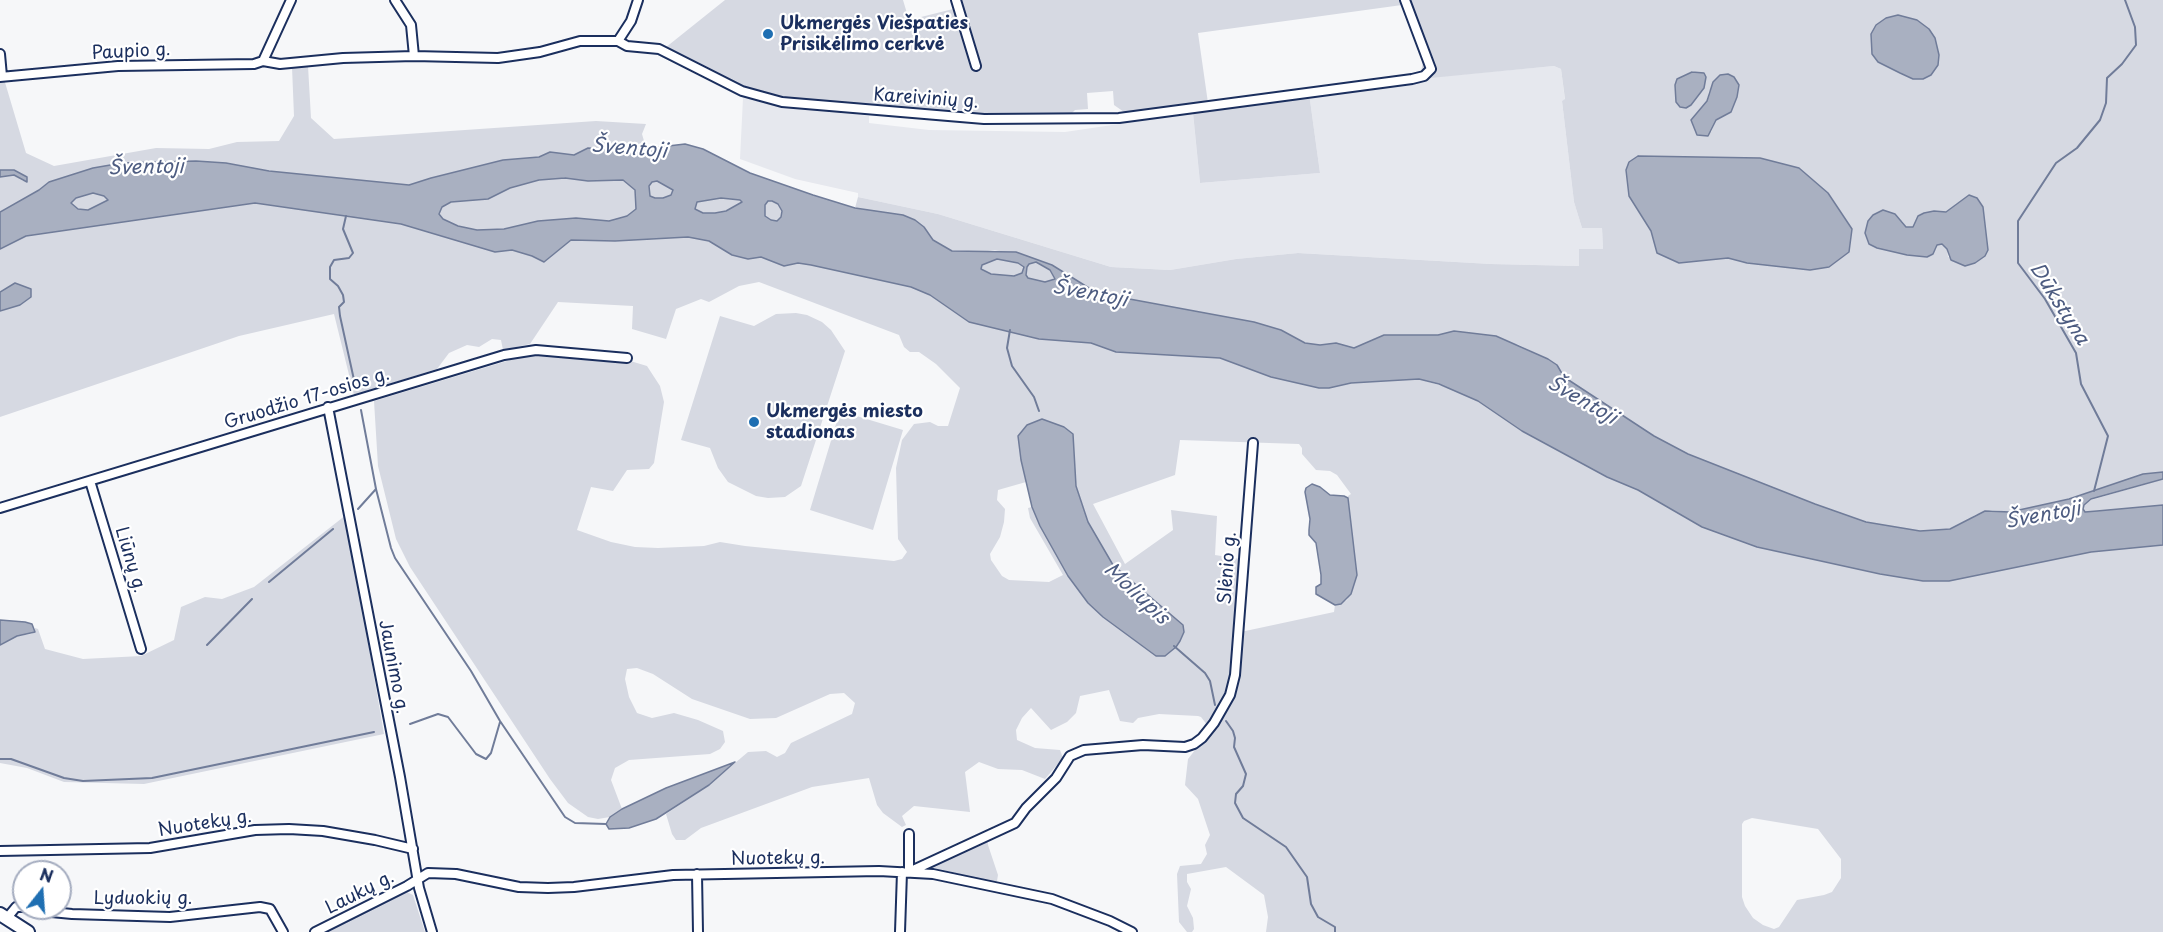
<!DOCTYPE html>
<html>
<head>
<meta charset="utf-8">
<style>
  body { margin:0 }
  #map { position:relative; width:2163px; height:932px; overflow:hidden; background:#f6f7f9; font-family:"Playpen Sans",sans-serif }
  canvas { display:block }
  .north { position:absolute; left:12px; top:860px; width:60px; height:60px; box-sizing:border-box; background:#fff; border:2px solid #a4acbf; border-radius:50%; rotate:17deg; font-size:16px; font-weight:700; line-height:24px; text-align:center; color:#1b2f5e }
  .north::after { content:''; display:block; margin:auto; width:21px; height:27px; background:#1f6fb2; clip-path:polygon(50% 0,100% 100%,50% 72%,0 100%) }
</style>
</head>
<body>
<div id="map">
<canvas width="2163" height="932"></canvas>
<div class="north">N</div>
</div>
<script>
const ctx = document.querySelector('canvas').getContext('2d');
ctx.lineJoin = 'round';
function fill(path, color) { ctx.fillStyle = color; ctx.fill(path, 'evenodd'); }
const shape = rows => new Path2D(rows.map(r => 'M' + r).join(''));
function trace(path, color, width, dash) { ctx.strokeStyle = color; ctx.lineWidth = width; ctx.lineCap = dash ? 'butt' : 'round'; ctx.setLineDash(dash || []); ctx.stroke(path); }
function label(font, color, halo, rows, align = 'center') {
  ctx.font = font + ' "Playpen Sans",sans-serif'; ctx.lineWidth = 4.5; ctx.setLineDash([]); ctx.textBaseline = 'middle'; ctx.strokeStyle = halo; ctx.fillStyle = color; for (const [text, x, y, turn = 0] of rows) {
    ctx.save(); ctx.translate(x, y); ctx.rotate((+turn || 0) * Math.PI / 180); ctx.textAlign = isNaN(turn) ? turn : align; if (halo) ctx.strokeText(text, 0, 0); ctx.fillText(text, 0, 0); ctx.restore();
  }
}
fill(shape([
  [1554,66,1561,69,1565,100,1562,101,1574,202,1582,228,1602,228,1603,249,1579,266,1491,264,1298,253,1236,259,1170,270,1111,267,938,214,858,197,858,193,795,179,740,159,743,98,869,116,869,123,929,130,1065,132,1193,113,1200,183,1320,173,1309,93,1412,79]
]), '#e6e8ee');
fill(shape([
  [725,0,903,0,909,20,953,9,951,0,2163,0,2163,472,2143,474,2069,499,2010,512,1992,510,1975,515,1961,525,1950,529,1920,531,1897,528,1866,522,1815,504,1688,454,1654,436,1564,377,1557,365,1548,359,1519,345,1454,331,1438,335,1384,335,1354,348,1348,348,1336,343,1320,345,1305,343,1281,330,1254,322,1097,293,1052,265,995,250,974,253,952,251,933,240,924,227,902,215,855,208,858,197,938,214,1111,267,1170,270,1236,259,1298,253,1491,264,1579,266,1579,249,1603,249,1602,228,1582,228,1574,202,1562,101,1565,99,1561,69,1554,66,1420,79,1423,61,1402,5,1198,33,1208,103,1124,112,1114,105,1113,91,1087,93,1088,109,1075,110,1071,114,1021,116,964,115,787,100,743,89,665,48],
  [1917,20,1929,29,1935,38,1936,45,1913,79,1878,62],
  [1734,77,1739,85,1737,97,1731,112,1716,120,1711,132,1691,120,1707,101,1709,91],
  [1639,156,1760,158,1799,168,1828,193,1829,267,1810,270,1747,263,1728,257,1657,253,1651,231,1629,196],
  [1969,195,1977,198,1988,250,1985,256,1975,263,1948,257,1947,249,1942,244,1937,245,1936,250,1907,255,1877,248,1869,244,1902,221,1906,227,1913,227,1918,216,1924,213,1934,211,1946,212],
  [308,66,311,118,334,139,596,121,646,124,642,134,646,148,626,151,588,148,574,155,550,152,539,157,503,160,431,178,409,185,269,171,226,163,196,161,122,163,93,168,49,182,39,190,0,212,0,177,14,175,23,181,26,177,0,170,0,82,4,79,26,153,54,166,156,148,209,149,237,142,279,141,294,116,292,67],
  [1309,93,1320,173,1200,183,1193,113,1208,106],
  [565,178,588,181,623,180,635,190,636,209,627,216,609,221,576,218,538,221,504,229,477,230,458,226,443,219,439,214,442,207,451,202,488,199,510,188,539,180],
  [657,181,673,190,671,195,663,198,655,198,650,196,649,186,652,182],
  [93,193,104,196,108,200,88,210,78,209,70,202,76,198],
  [721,198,740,200,742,202,726,211,715,213,703,213,695,209,697,202],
  [768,201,772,201,778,204,782,211,781,217,777,221,771,220,765,216,765,205],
  [255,203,401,224,495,252,512,250,532,256,544,262,570,240,615,241,688,237,709,241,732,255,748,259,761,257,784,266,798,263,811,265,911,287,930,295,969,322,1039,339,1091,343,1116,352,1220,358,1271,377,1319,388,1329,388,1351,383,1419,379,1459,391,1478,401,1522,431,1607,477,1638,490,1702,527,1757,547,1880,574,1923,581,1949,581,2091,552,2163,545,2163,932,1266,932,1268,917,1264,895,1226,867,1187,874,1187,882,1191,889,1187,906,1193,918,1194,929,1192,932,1187,932,1179,922,1177,874,1180,866,1201,864,1207,854,1205,845,1210,835,1198,799,1185,785,1188,759,1211,730,1201,717,1198,716,1159,714,1138,718,1133,723,1120,721,1109,690,1080,696,1076,713,1067,722,1051,730,1031,708,1022,718,1016,730,1017,740,1035,748,1060,750,1063,758,1045,779,1022,770,998,769,979,762,965,772,970,812,914,806,902,816,906,825,902,827,883,813,877,805,869,778,812,787,701,828,685,840,676,840,672,834,666,814,709,785,748,752,766,751,777,757,785,753,791,743,852,714,855,703,844,693,830,694,776,718,750,719,692,699,653,674,637,668,627,669,625,679,629,697,637,713,652,718,674,713,698,720,723,731,725,742,720,749,710,754,629,760,615,768,611,780,622,809,610,817,598,819,588,817,568,803,550,779,410,567,396,539,378,466,374,401,530,354,627,360,647,366,660,386,664,402,654,463,649,469,627,470,613,491,591,487,577,530,611,542,635,547,658,548,704,546,720,542,745,546,894,561,902,559,907,552,898,539,896,468,902,440,914,424,930,422,938,426,948,426,960,388,936,364,919,352,910,352,904,347,899,335,759,282,739,286,709,302,701,299,676,309,666,339,632,329,633,306,558,302,530,344,503,350,501,340,492,339,479,347,467,345,449,353,437,369,354,395,334,314,239,336,0,417,0,311,3,311,15,283,0,292,0,249,26,236],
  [1072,434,1076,486,1088,522,1113,565,1183,625,1156,656,1103,617,1088,603,1068,576,1040,526,1032,507,1028,508,1030,518,1063,575,1049,582,1009,580,1002,576,991,560,990,554,1000,537,1004,522,1005,509,997,500,998,490,1026,482,1021,460],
  [1180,440,1299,444,1302,448,1302,454,1316,470,1330,471,1337,475,1351,494,1348,496,1356,575,1347,600,1335,605,1334,612,1236,633,1240,559,1215,555,1217,516,1171,510,1173,530,1125,564,1093,504,1175,475],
  [1752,818,1818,829,1841,859,1841,878,1832,892,1824,895,1797,900,1779,927,1774,929,1763,925,1753,918,1745,906,1742,897,1742,824,1744,821],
  [997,259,1018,263,1024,267,1022,273,1014,276,991,274,980,269,982,265],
  [1036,262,1050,270,1056,279,1045,282,1028,278,1026,275,1027,267,1029,264],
  [796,313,807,315,822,322,831,330,845,351,801,486,785,497,768,498,756,496,728,482,718,468,710,448,681,440,720,316,754,326,776,314],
  [840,411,903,430,873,530,810,510],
  [2163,479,2163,505,2097,511,2085,512,2083,509,2084,505,2091,500],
  [346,515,384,734,144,784,64,782,27,768,0,763,0,645,17,636,31,634,35,632,35,628,38,629,45,649,83,659,141,656,174,640,181,607,205,597,222,599,254,587],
  [987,838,988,845,998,875,997,881,993,882,930,867,930,864],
  [401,892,407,892,413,895,425,932,325,932]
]), '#d6d9e2');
const water = shape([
  [1898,15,1917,20,1929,29,1935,38,1939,55,1938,65,1931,75,1923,79,1913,79,1900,73,1878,62,1872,54,1871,34,1876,25,1886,18,1898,15],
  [1692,72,1704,73,1706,77,1704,88,1691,105,1686,108,1680,107,1676,102,1675,85,1677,79,1692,72],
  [1728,74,1734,77,1739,85,1737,97,1731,112,1716,120,1708,136,1697,135,1691,120,1707,101,1713,82,1720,75,1728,74],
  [685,144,703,149,750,173,813,195,855,208,903,215,915,220,924,227,933,240,952,251,1016,252,1052,265,1097,293,1254,322,1281,330,1305,343,1320,345,1336,343,1354,348,1384,335,1438,335,1454,331,1496,336,1548,359,1557,365,1564,377,1654,436,1688,454,1815,504,1866,522,1920,531,1950,529,1985,511,2010,512,2069,499,2143,474,2163,472,2163,479,2091,499,2084,505,2083,509,2085,512,2097,511,2163,505,2163,545,2091,552,1949,581,1923,581,1880,574,1757,547,1702,527,1638,490,1607,477,1522,431,1478,401,1439,384,1419,379,1351,383,1329,388,1319,388,1271,377,1220,358,1116,352,1091,343,1039,339,969,322,930,295,911,287,811,265,798,263,784,266,761,257,748,259,732,255,709,241,688,237,615,241,571,240,544,262,532,256,512,250,495,252,401,224,255,203,26,236,0,249,0,212,39,190,49,182,93,168,122,163,196,161,226,163,269,171,409,185,431,178,503,160,539,157,550,152,574,155,588,148,626,151,685,144],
  [565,178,588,181,623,180,635,190,636,209,627,216,609,221,576,218,538,221,504,229,477,230,458,226,443,219,439,214,442,207,451,202,488,199,510,188,539,180,565,178],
  [657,181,673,190,671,195,663,198,655,198,650,196,649,186,652,182,657,181],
  [93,193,104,196,108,200,88,210,78,209,71,203,76,198,93,193],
  [721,198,740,200,742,202,726,211,715,213,703,213,695,209,697,202,721,198],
  [768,201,772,201,778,204,782,211,781,217,777,221,771,220,765,216,765,205,768,201],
  [997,259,1018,263,1024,267,1022,273,1014,276,991,274,981,269,982,265,997,259],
  [1036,262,1050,270,1055,279,1045,282,1028,278,1026,275,1027,267,1029,264,1036,262],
  [1638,156,1760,158,1799,168,1828,193,1852,229,1849,252,1829,267,1810,270,1747,263,1728,258,1679,263,1657,253,1651,231,1629,196,1626,170,1629,162,1638,156],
  [0,170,14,170,27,177,27,182,14,175,0,177,0,170],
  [1969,195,1977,198,1983,207,1988,250,1985,256,1975,263,1965,266,1951,260,1947,249,1942,244,1937,245,1933,254,1927,257,1907,255,1877,248,1869,244,1865,233,1868,221,1873,215,1883,210,1895,214,1906,227,1913,227,1918,216,1924,213,1934,211,1946,212,1969,195],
  [15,283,31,289,31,297,20,305,0,311,0,292,15,283],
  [1042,419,1064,427,1073,434,1076,486,1088,522,1113,565,1183,625,1184,632,1180,641,1176,647,1165,656,1156,656,1103,617,1088,603,1068,576,1040,526,1032,507,1021,460,1018,436,1027,425,1042,419],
  [1312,484,1320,487,1330,495,1344,496,1348,498,1357,575,1351,594,1341,604,1335,605,1316,594,1316,587,1321,584,1321,575,1316,543,1309,535,1309,530,1310,519,1305,492,1306,488,1312,484],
  [0,620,25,622,32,624,35,632,17,636,0,645,0,620],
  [735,762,709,785,656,819,629,828,609,829,606,824,610,817,622,809,666,788,735,762]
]);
fill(water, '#a9b0c1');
trace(water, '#707c99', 1.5);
trace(shape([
  [346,216,343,229,353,253,349,258,334,260,330,267,330,279,338,286,343,295,344,302,339,307,340,316,356,389],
  [1010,330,1007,348,1012,366,1034,397,1039,411],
  [361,410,376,489,391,548,395,558,471,671,500,721,565,817,575,823,606,824],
  [2094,491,2108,436,2081,384,2076,353,2045,299,2018,263,2018,221,2056,163,2077,148,2100,120,2106,103,2107,78,2122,64,2136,45,2135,27,2125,0],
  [358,509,376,489],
  [269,582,333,529],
  [207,645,252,599],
  [1174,646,1205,673,1210,681,1215,705],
  [1226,721,1233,731,1235,738,1234,747,1246,774,1243,786,1236,794,1235,803,1243,818,1286,847,1307,877,1311,904,1318,917,1335,927,1335,932],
  [410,724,438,714,448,717,476,754,486,759,491,753,500,722],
  [0,759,11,759,64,778,83,781,152,778,374,732]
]), '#707c99', 2);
const street = shape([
  [395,0,411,25,414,56],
  [956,0,976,66],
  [618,41,631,21,638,0],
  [0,54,2,76],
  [263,61,291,0],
  [0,77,118,66,254,64,263,61,280,64,343,58,414,56,498,58,540,52,580,41,618,41,627,46,659,49,742,91,782,102,984,119,1119,118,1412,79,1424,76,1431,69,1405,0],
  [328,407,400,777,419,888,432,932],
  [90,481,141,649],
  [0,508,504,355,536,350,627,358],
  [909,834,909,872,1015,823,1026,808,1056,778,1070,756,1084,750,1143,745,1185,747,1194,744,1202,738,1214,723,1230,695,1235,675,1253,443],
  [0,851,150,848,255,830,289,829,323,831,375,840,413,849],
  [697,874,698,932],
  [27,908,41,911,72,914,170,917,260,907,270,909,283,932],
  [7,918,16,907,24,907],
  [315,932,407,886,428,873,456,874,519,887,548,888,574,887,673,875,879,871,933,874,1052,899,1110,921,1132,932],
  [900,932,902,872]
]);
const primary = shape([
  [0,914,28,932]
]);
trace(street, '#1b2f5e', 12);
trace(primary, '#1b2f5e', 16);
trace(street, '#fff', 8);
trace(primary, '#fff', 12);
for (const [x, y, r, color] of [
  [768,34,6,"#1f6fb2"],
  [754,422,6,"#1f6fb2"]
]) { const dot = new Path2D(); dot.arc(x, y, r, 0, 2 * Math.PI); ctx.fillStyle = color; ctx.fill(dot); trace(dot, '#fff', 2); }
label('bold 18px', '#1b2f5e', '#fff', [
  ["Ukmergės Viešpaties",780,24],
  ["Prisikėlimo cerkvė",780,45],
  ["Ukmergės miesto",766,412],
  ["stadionas",766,433]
], 'left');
label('18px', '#1b2f5e', '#fff', [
  ["Paupio g.",131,52,-3],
  ["Kareivinių g.",926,99,4],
  ["Gruodžio 17-osios g.",307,399,-17],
  ["Liūnų g.",130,560,73],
  ["Slėnio g.",1228,568,-86],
  ["Jaunimo g.",393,667,79],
  ["Nuotekų g.",205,824,-9],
  ["Nuotekų g.",778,859,-1],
  ["Laukų g.",360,893,-27],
  ["Lyduokių g.",143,899]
]);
label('italic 20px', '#4d5c81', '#fff', [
  ["Šventoji",629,149,5],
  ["Šventoji",146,168,-1],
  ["Šventoji",1090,294,11],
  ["Dūkstyna",2059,304,58],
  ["Šventoji",1582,401,30],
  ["Šventoji",2043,516,-10],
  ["Moliupis",1136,594,43]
]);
</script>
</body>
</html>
